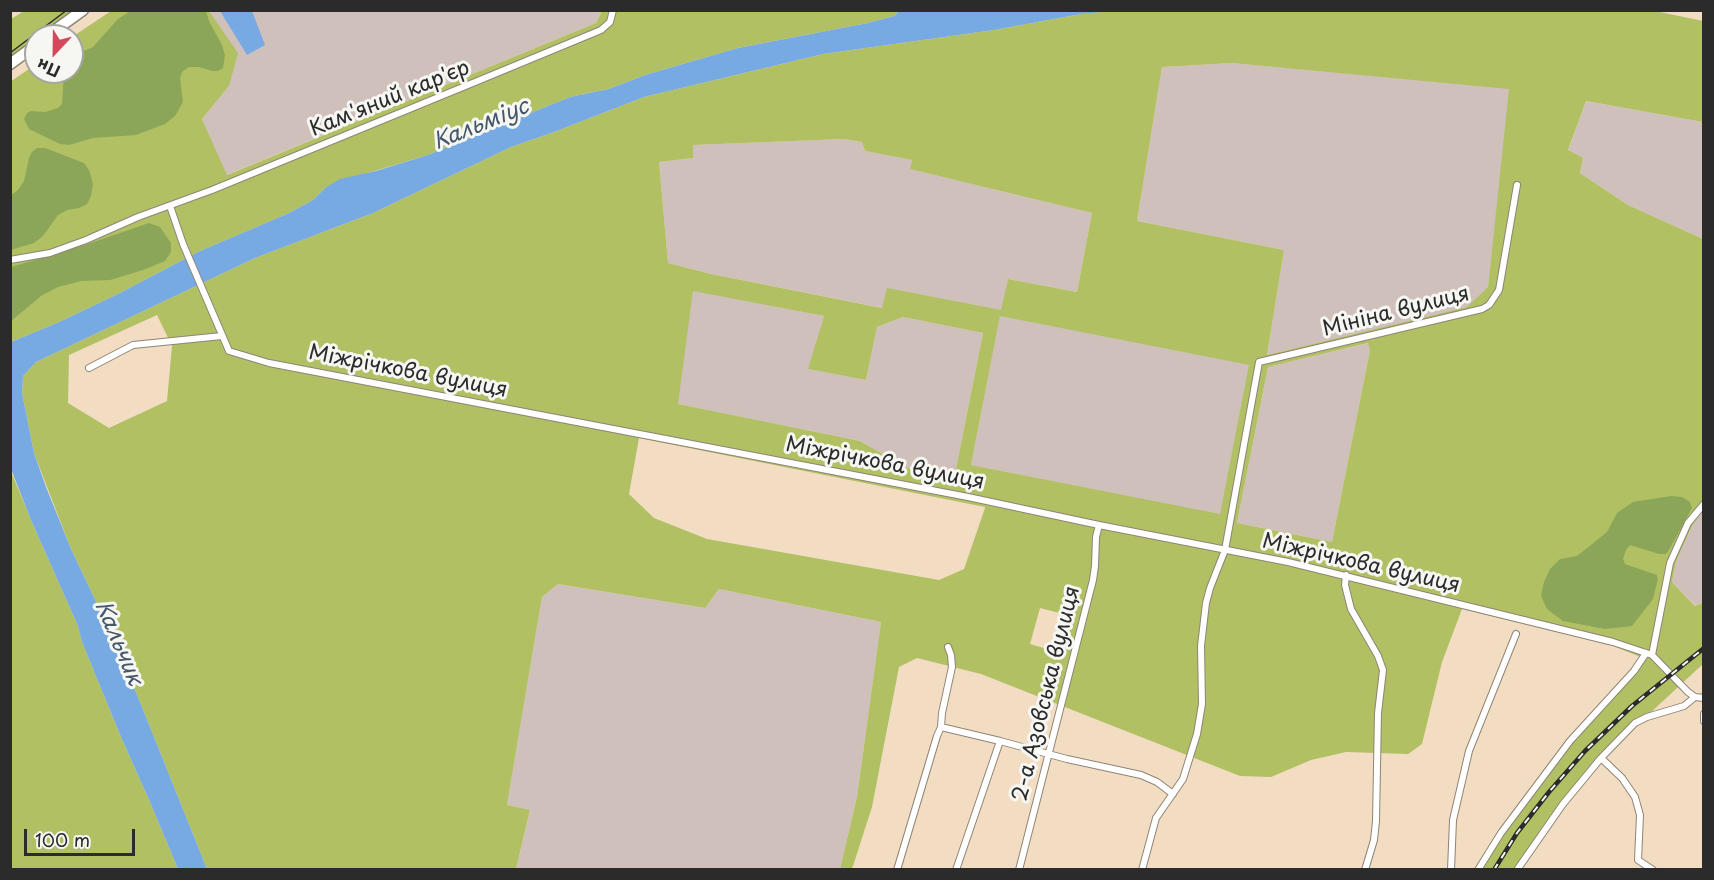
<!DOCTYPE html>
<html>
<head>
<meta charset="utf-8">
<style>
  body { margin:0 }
  #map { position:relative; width:1714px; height:880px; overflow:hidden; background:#f3ddc2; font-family:"Playpen Sans",sans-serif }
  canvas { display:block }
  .frame { position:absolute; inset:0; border:12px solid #2b2b2b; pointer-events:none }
  .north { position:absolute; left:24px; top:24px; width:60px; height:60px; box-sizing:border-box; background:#f6f6f2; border:2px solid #a5a5a2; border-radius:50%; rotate:202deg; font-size:16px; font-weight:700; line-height:24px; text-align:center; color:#2b2b2b }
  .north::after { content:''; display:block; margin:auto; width:21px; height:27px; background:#d1495b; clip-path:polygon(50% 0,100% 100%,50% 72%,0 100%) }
  .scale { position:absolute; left:24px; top:829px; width:111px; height:27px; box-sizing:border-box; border:3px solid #2b2b2b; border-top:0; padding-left:8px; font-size:18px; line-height:21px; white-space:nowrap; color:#2b2b2b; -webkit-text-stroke:4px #f6f6f2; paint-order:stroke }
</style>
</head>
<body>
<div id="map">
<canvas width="1714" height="880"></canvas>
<div class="frame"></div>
<div class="north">Пн</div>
<div class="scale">100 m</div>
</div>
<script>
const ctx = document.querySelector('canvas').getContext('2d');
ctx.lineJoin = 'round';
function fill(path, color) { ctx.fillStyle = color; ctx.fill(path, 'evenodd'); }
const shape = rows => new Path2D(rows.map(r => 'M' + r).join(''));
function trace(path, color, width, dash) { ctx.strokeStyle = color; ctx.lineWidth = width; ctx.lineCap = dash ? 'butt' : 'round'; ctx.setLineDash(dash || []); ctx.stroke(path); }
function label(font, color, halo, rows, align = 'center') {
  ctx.font = font + ' "Playpen Sans",sans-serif'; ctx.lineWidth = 6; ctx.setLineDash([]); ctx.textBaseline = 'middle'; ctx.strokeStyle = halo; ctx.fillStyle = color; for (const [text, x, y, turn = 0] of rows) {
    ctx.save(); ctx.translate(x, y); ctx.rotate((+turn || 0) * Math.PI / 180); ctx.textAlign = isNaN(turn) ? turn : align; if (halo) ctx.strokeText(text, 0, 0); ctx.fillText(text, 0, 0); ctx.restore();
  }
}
fill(shape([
  [209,11,602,11,596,23,226,175,202,119,229,86],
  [1232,63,1510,88,1488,287,1467,308,1267,355,1284,250,1137,221,1162,67],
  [1586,101,1703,122,1703,239,1628,205,1580,173,1583,158,1568,151],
  [843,139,862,142,865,151,912,160,911,169,1092,213,1077,292,1008,279,1002,310,883,308,711,274,668,263,659,162,693,158,692,145],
  [693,290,824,316,809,369,866,380,877,327,903,317,983,333,954,479,913,471,860,441,677,404],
  [1000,315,1250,365,1220,515,971,465],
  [1369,343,1370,350,1332,542,1237,523,1268,367],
  [1703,511,1703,603,1696,606,1672,582,1676,562,1692,526],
  [558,584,705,608,719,589,881,622,857,797,840,869,516,869,530,811,507,805,542,597]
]), '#d0c0bc');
fill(shape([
  [1109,10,1650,10,1703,21,1703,122,1586,101,1568,150,1583,158,1580,173,1628,205,1703,239,1703,511,1692,526,1676,562,1672,582,1695,606,1703,603,1703,664,1650,713,1633,721,1599,756,1560,802,1514,869,1479,869,1509,818,1643,658,1611,645,1462,609,1442,662,1422,744,1408,754,1346,752,1311,760,1271,777,1240,776,981,674,917,658,899,667,872,807,852,869,840,869,857,797,881,622,719,589,705,608,558,584,542,597,507,805,530,810,516,869,207,869,119,650,71,549,34,453,22,393,23,376,36,362,255,258,373,213,511,147,554,132,644,97,823,54,994,30,1081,14],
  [1232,63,1509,89,1488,287,1467,307,1267,355,1284,250,1137,221,1162,67],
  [843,139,862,142,865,151,912,160,910,169,1092,213,1077,292,1008,279,1001,310,887,288,882,308,711,274,668,263,659,162,693,158,693,145],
  [693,291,824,316,808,369,866,380,877,327,903,317,983,333,954,479,913,471,860,441,678,404],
  [157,315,172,346,167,401,109,428,68,403,69,355],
  [1000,316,1249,365,1220,514,971,465],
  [1368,343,1370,350,1332,542,1237,523,1268,367],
  [639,438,985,507,985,508,964,569,939,580,707,539,654,518,629,494],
  [1040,608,1071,616,1061,653,1030,644],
  [24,11,78,11,44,36,36,36,36,42,11,61,11,19],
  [111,11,209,11,238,53,229,86,202,119,227,175,596,23,602,11,899,11,894,16,868,23,738,48,645,75,609,89,570,97,428,155,361,175,325,188,313,200,287,214,200,251,118,294,57,323,11,342,10,82,36,64,36,72,72,72,72,37],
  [10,469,31,520,78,626,82,642,121,737,150,802,178,869,11,869]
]), '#b0c063');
fill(shape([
  [132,10,206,11,209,21,222,45,225,55,223,68,218,71,212,71,199,67,189,67,182,72,180,78,183,102,175,116,165,124,136,135,93,138,69,145,60,144,29,129,24,119,27,113,31,111,45,112,58,108,62,104,64,72,72,72,72,60,79,53,93,47,118,19],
  [37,148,45,148,84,163,89,170,93,184,91,196,87,204,79,208,67,210,58,215,43,236,34,243,11,250,11,195,18,190,24,181,29,158,32,152],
  [149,223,160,227,171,243,171,252,165,261,143,270,110,280,81,281,58,287,41,296,11,321,11,267,85,245],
  [1671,496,1682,497,1690,502,1692,508,1669,550,1666,554,1659,554,1630,545,1626,550,1623,559,1625,564,1657,575,1658,579,1653,599,1632,626,1605,629,1563,621,1547,609,1541,596,1544,582,1550,569,1560,559,1577,556,1591,545,1607,532,1617,513,1633,502]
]), '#8ca659');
fill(shape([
  [220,11,252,11,265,45,247,55],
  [899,11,1109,11,1081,14,994,30,823,54,644,97,554,132,511,147,373,213,255,258,36,362,23,376,22,393,34,453,46,487,71,549,119,650,207,869,178,869,150,802,121,737,82,642,78,626,31,520,11,469,11,342,57,323,118,294,200,251,287,214,313,200,325,188,340,179,376,171,428,155,570,97,609,89,645,75,738,48,868,23,894,16]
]), '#77aae3');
const minor = shape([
  [170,206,183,244,229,351,269,363,968,497,1099,525,1288,562,1613,642,1652,655,1688,692,1695,697,1704,698],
  [10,260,50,253,86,240,138,217,212,190,480,80,601,30,610,22,613,10],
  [89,368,133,345,222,336],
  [1346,575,1345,585,1351,609,1378,656,1383,670,1378,713,1376,821,1374,840,1365,870],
  [948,647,951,655,952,667,942,713,941,727,1000,741],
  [1652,655,1670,563,1688,523,1704,504],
  [1704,714,1704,721],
  [1601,758,1622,778,1635,797,1640,815,1638,860,1653,870],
  [897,870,937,736,941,727],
  [956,870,1000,741,1067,759,1141,775,1157,782,1173,794],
  [1019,870,1093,580,1095,566,1096,537,1099,525],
  [1142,870,1156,818,1183,779,1197,734,1202,704,1201,646,1206,603,1210,588,1225,550,1259,362,1482,309,1489,305,1499,290,1517,185],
  [1451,870,1453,820,1469,751,1516,634],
  [1478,870,1501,833,1570,741,1634,671,1646,653],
  [1517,870,1563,804,1601,758,1635,723,1647,717,1684,706,1695,697]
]);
const trunk = shape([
  [47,36,83,10],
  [10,64,36,45]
]);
trace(minor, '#8f8476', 8);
trace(trunk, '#8f8476', 13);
trace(minor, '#fff', 6);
trace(trunk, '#fff', 10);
trace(shape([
  [10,53,67,10]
]), '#2b2b2b', 1.5);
const rail = shape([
  [1494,870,1517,833,1549,792,1585,751,1632,706,1704,648]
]);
trace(rail, '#2b2b2b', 4.5);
trace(rail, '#f6f6f2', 2, [7]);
label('21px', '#2b2b2b', '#f6f6f2', [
  ["Кам'яний кар'єр",390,99,-22],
  ["Мініна вулиця",1396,312,-14],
  ["Міжрічкова вулиця",408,372,11],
  ["Міжрічкова вулиця",885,464,11],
  ["Міжрічкова вулиця",1361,564,13],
  ["2-а Азовська вулиця",1047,694,-76]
]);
label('italic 22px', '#46576b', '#f6f6f2', [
  ["Кальміус",481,125,-22],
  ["Кальчик",118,643,67]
]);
</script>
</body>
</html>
